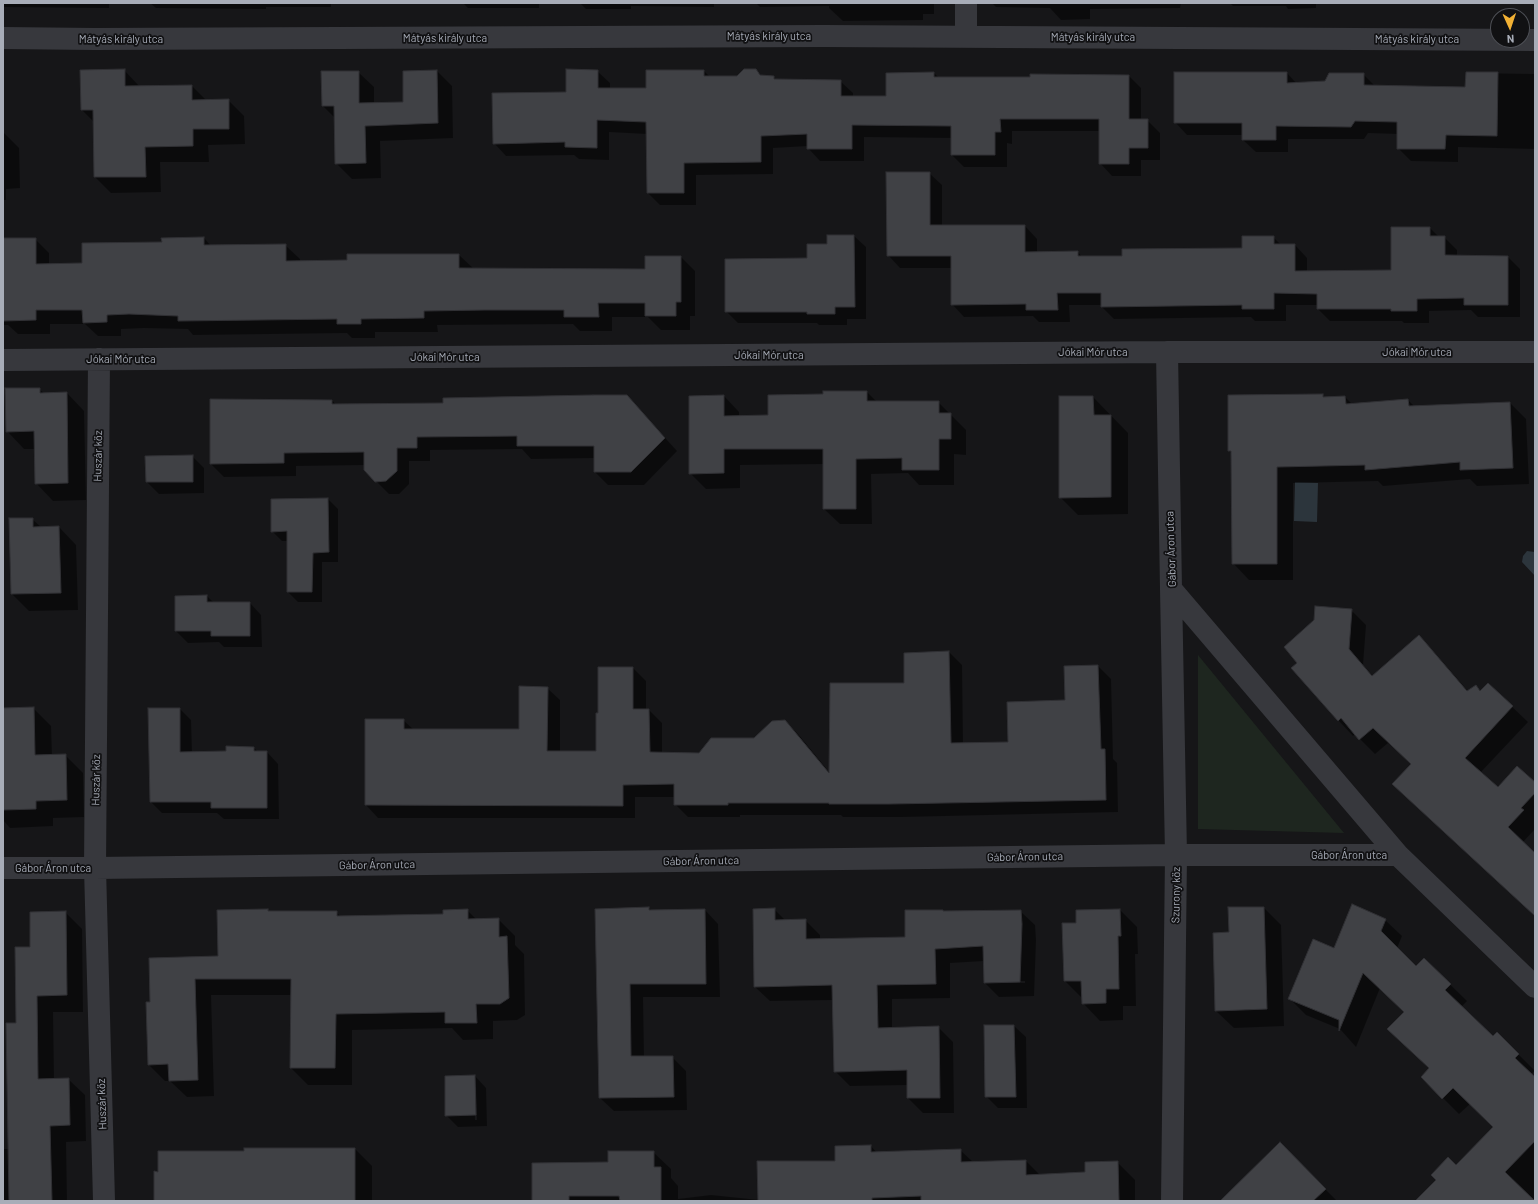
<!DOCTYPE html>
<html>
<head>
<meta charset="utf-8">
<style>
  body { margin:0 }
  #map { position:relative; width:1538px; height:1204px; overflow:hidden; background:#161618; font-family:Barlow,sans-serif }
  canvas { display:block }
  .frame { position:absolute; inset:0; border:4px solid #a8adb8; pointer-events:none }
  .north { position:absolute; left:1490px; top:8px; width:40px; height:40px; box-sizing:border-box; background:#111113; border:1px solid #4d4f55; border-radius:50%; rotate:177deg; font-size:11px; font-weight:700; line-height:16px; text-align:center; color:#a8adb8 }
  .north::after { content:''; display:block; margin:auto; width:14px; height:18px; background:#f2b134; clip-path:polygon(50% 0,100% 100%,50% 72%,0 100%) }
</style>
</head>
<body>
<div id="map">
<canvas width="1538" height="1204"></canvas>
<div class="frame"></div>
<div class="north">N</div>
</div>
<script>
const ctx = document.querySelector('canvas').getContext('2d');
ctx.lineJoin = 'round';
function fill(path, color) { ctx.fillStyle = color; ctx.fill(path, 'evenodd'); }
const shape = rows => new Path2D(rows.map(r => 'M' + r).join(''));
function trace(path, color, width, dash) { ctx.strokeStyle = color; ctx.lineWidth = width; ctx.lineCap = dash ? 'butt' : 'round'; ctx.setLineDash(dash || []); ctx.stroke(path); }
function label(font, color, halo, rows, align = 'center') {
  ctx.font = font + ' Barlow,sans-serif'; ctx.lineWidth = 3.5; ctx.setLineDash([]); ctx.textBaseline = 'middle'; ctx.strokeStyle = halo; ctx.fillStyle = color; for (const [text, x, y, turn = 0] of rows) {
    ctx.save(); ctx.translate(x, y); ctx.rotate((+turn || 0) * Math.PI / 180); ctx.textAlign = isNaN(turn) ? turn : align; if (halo) ctx.strokeText(text, 0, 0); ctx.fillText(text, 0, 0); ctx.restore();
  }
}
fill(shape([
  [1198,655,1344,833,1198,829]
]), '#1e261f');
fill(shape([
  [1295,482,1318,483,1317,522,1294,521],
  [1527,551,1535,552,1535,576,1522,562,1523,556]
]), '#2c353c');
fill(shape([
  [3,3,109,3,109,8,3,7],
  [150,3,422,3,422,4,331,3,331,7,266,7,266,9,156,8],
  [463,3,539,3,539,8,468,8],
  [580,3,714,3,714,7,631,6,631,9,586,9],
  [756,3,934,3,934,14,923,14,923,20,843,21,829,8,829,6,760,7],
  [992,3,1181,3,1180,8,1090,9,1090,19,1061,20,1050,8,996,7],
  [1230,3,1316,3,1316,8,1288,9,1286,6,1233,6],
  [1359,3,1399,3,1399,4,1360,4],
  [124,70,140,87,192,86,207,101,228,100,244,116,245,144,208,145,209,162,160,162,161,192,111,193,95,177,94,122,82,110],
  [756,70,762,76,773,77,777,80,840,81,853,93,853,97,887,97,887,74,934,73,939,78,1031,78,1129,76,1141,88,1141,120,1147,120,1160,133,1160,160,1141,160,1141,176,1112,176,1100,163,1100,131,1012,131,1012,144,1007,143,1007,167,964,167,952,155,952,138,864,137,864,161,820,161,808,148,808,146,773,148,773,174,696,175,696,205,660,205,648,193,647,134,609,132,609,160,579,159,574,155,506,156,494,143,597,71,610,83,610,89,647,89,647,71,704,71,710,77,738,77],
  [437,71,452,86,453,138,380,141,381,178,352,179,336,163,335,118,323,106,358,72,374,87,374,104,404,103,404,72],
  [1287,73,1297,84,1325,82,1363,74,1375,86,1466,88,1467,73,1535,74,1535,149,1458,147,1458,162,1411,161,1398,148,1398,134,1368,133,1364,139,1288,139,1288,152,1256,152,1243,140,1243,135,1187,135,1175,122],
  [3,132,19,148,20,188,6,189,6,200,3,200],
  [929,173,942,185,942,226,1025,226,1037,239,1037,253,1078,252,1082,257,1123,257,1243,249,1273,237,1281,245,1295,245,1307,258,1307,272,1392,271,1430,228,1439,237,1444,237,1457,250,1457,256,1508,257,1520,269,1520,317,1478,317,1471,310,1429,311,1429,323,1404,323,1402,321,1330,321,1318,309,1318,305,1286,305,1286,321,1255,321,1251,317,1114,319,1102,307,1102,305,1069,305,1070,322,1039,322,1033,316,964,317,952,304,952,268,900,268,888,255],
  [828,236,854,236,866,247,866,319,847,319,847,325,819,325,817,323,738,323,726,311,828,245],
  [204,238,211,246,285,245,300,259,300,262,348,261,459,255,474,269,646,270,681,257,695,271,695,316,690,316,690,330,661,330,648,317,612,317,612,331,580,331,573,324,437,325,438,332,375,332,375,338,352,338,347,333,193,335,188,329,144,328,121,329,121,336,98,336,85,324,50,324,50,334,18,334,8,325,3,325,3,239,35,239,49,253,49,265,83,264,163,243],
  [39,389,45,394,67,393,84,411,86,500,53,501,36,483,35,449,24,449,7,431],
  [867,392,877,402,938,402,966,430,966,455,954,454,954,485,919,485,908,473,871,474,872,524,840,524,824,509,824,464,740,465,740,488,706,489,690,473,724,396,739,412,739,416,769,416,824,395],
  [1322,395,1325,398,1345,397,1352,404,1408,400,1415,407,1510,403,1526,419,1529,484,1477,486,1470,479,1383,486,1378,481,1293,483,1293,580,1249,580,1233,563,1232,454,1229,451],
  [627,396,677,451,644,485,608,485,595,472,595,458,531,459,522,449,430,450,430,461,409,461,409,484,399,494,389,494,365,470,365,465,296,466,296,476,224,477,211,464,211,400,332,400,336,405,444,404],
  [1093,397,1128,433,1128,514,1078,515,1060,497],
  [192,456,204,468,204,493,159,494,147,482,146,457],
  [328,499,338,509,338,562,322,562,322,602,298,602,288,592,288,541,282,541,272,531],
  [32,519,41,527,59,527,76,545,78,610,29,611,12,594],
  [207,596,214,603,250,603,261,615,262,647,224,647,219,642,188,643,176,631],
  [1351,610,1366,625,1363,665,1373,676,1419,637,1434,652,1468,691,1476,686,1481,691,1488,684,1528,722,1480,773,1498,788,1535,784,1535,829,1523,842,1535,854,1535,916,1393,784,1412,764,1388,743,1375,754,1355,734,1353,736,1339,721,1293,668],
  [949,652,962,665,963,744,1009,743,1066,701,1098,666,1111,679,1113,759,1117,763,1118,812,902,817,843,817,841,815,740,815,740,817,688,817,675,804,675,797,635,797,635,818,378,818,366,805,403,720,414,730,520,730,547,688,560,700,560,752,597,752,599,714,633,668,646,681,646,710,649,710,662,723,662,753,700,754,754,739,785,721,798,734,830,773,905,684],
  [33,708,51,726,52,756,65,755,83,773,84,817,53,818,53,826,10,828,3,820,3,709],
  [180,709,191,720,192,753,227,752,254,748,258,752,267,752,278,764,279,819,224,819,217,813,162,813,151,802],
  [649,908,652,911,705,910,718,924,720,997,643,997,644,1057,672,1057,686,1071,687,1110,614,1111,600,1098],
  [1264,908,1281,925,1284,1026,1234,1028,1216,1011,1230,933],
  [774,909,786,921,805,920,820,935,820,940,906,938,944,912,1020,911,1035,925,1036,940,1034,996,999,997,984,982,984,961,950,963,950,998,892,999,892,1028,938,1027,953,1042,954,1113,923,1113,908,1098,908,1085,850,1086,835,1071,833,1000,770,1001,755,987],
  [998,981,1025,981,1025,983,998,983],
  [467,910,477,920,498,919,515,936,515,945,524,954,525,1015,517,1020,493,1021,493,1039,463,1040,452,1028,352,1030,352,1085,308,1085,291,1068,292,995,211,995,214,1096,187,1097,170,1081,165,1081,149,1065,152,1002,219,957,336,912,340,916,444,915],
  [1120,910,1137,927,1138,954,1135,954,1136,1006,1123,1006,1123,1020,1100,1021,1083,1003,1082,998,1065,981],
  [65,912,82,929,83,1012,53,1012,54,1079,68,1079,85,1095,86,1141,66,1142,67,1201,3,1201,3,1149,9,1149,17,1024,31,948],
  [1385,920,1402,936,1397,948,1416,967,1424,959,1467,1001,1461,1007,1494,1038,1518,1054,1535,1071,1531,1074,1535,1078,1535,1201,1436,1201,1494,1127,1470,1104,1459,1114,1422,1077,1430,1069,1405,1045,1405,1012,1380,988,1356,1047,1340,1029,1306,1015,1290,999,1334,949],
  [1014,1026,1026,1037,1027,1108,998,1108,986,1096],
  [475,1076,486,1088,487,1126,458,1127,446,1115],
  [474,1087,476,1087,477,1120,475,1120],
  [1280,1144,1337,1201,1221,1201],
  [871,1146,877,1153,960,1150,973,1162,1026,1161,1040,1175,1086,1173,1117,1162,1135,1180,1135,1201,533,1201,609,1163,653,1152,671,1169,671,1178,678,1186,678,1199,711,1195,759,1200],
  [355,1149,372,1166,372,1201,155,1201,159,1173,245,1152]
]), '#0007');
const building = shape([
  [125,69,125,86,192,85,192,100,229,99,229,129,193,129,193,146,145,147,146,177,94,177,93,110,81,110,80,70,125,69],
  [566,69,598,70,598,88,646,88,646,70,704,70,704,76,737,76,744,69,756,69,760,75,774,76,774,79,841,80,841,96,886,96,886,73,934,72,934,77,1030,77,1030,74,1129,75,1129,119,1148,119,1148,148,1129,148,1129,164,1099,164,1099,119,1000,119,1001,132,995,132,995,155,951,155,951,126,852,125,852,149,807,149,807,134,761,136,761,162,684,163,684,193,647,193,646,122,597,120,597,148,565,147,565,142,493,144,492,93,566,92,566,69],
  [437,70,438,123,365,126,366,163,335,164,334,106,322,106,321,71,359,71,359,103,403,102,403,71,437,70],
  [1174,72,1287,72,1287,83,1325,81,1329,73,1364,73,1364,85,1465,87,1466,72,1498,72,1497,136,1446,135,1445,149,1397,149,1397,122,1355,121,1351,127,1276,126,1276,140,1242,140,1242,123,1174,123,1174,72],
  [886,172,930,172,930,225,1025,225,1025,252,1078,251,1078,256,1122,256,1122,249,1242,248,1242,236,1274,236,1274,244,1295,244,1295,271,1391,270,1391,227,1430,227,1430,236,1445,236,1445,255,1508,256,1508,305,1464,305,1464,298,1417,299,1417,311,1391,311,1391,309,1317,309,1317,294,1274,293,1274,309,1242,309,1242,305,1101,307,1101,293,1057,293,1058,310,1026,310,1026,304,951,305,951,256,887,256,886,172],
  [827,235,854,235,855,307,835,307,835,314,807,314,807,312,725,312,725,259,807,258,807,244,827,244,827,235],
  [204,237,204,245,286,244,286,261,347,260,347,254,459,254,459,268,645,269,645,256,681,256,681,302,676,302,676,316,645,316,645,303,598,303,599,317,564,317,564,310,485,310,424,311,424,318,361,319,361,324,337,324,337,319,178,321,178,316,129,314,107,315,107,322,83,323,82,310,36,310,36,320,3,321,3,238,36,238,36,264,82,263,82,243,162,242,161,238,204,237],
  [5,388,40,388,40,393,67,392,68,483,35,484,34,431,6,432,5,388],
  [823,391,867,391,867,401,939,401,939,413,951,413,951,439,939,439,939,470,902,470,902,458,856,459,856,509,823,509,823,449,724,449,724,473,689,474,689,396,724,395,724,416,768,415,768,395,823,394,823,391],
  [1323,394,1323,397,1345,396,1346,404,1408,399,1409,406,1510,402,1513,468,1460,470,1460,462,1365,470,1365,465,1277,467,1277,564,1232,564,1231,451,1228,451,1228,395,1323,394],
  [593,395,627,395,665,438,631,472,594,472,594,446,517,446,517,436,417,437,417,448,397,448,397,471,386,481,375,482,364,470,364,452,284,453,284,463,210,464,210,399,332,400,332,404,443,403,443,398,593,395],
  [1059,396,1093,396,1094,415,1111,415,1111,497,1059,498,1059,396],
  [193,455,193,482,146,482,145,456,193,455],
  [328,498,329,552,313,553,312,592,287,592,287,531,271,532,271,499,328,498],
  [9,518,33,518,33,527,59,526,61,593,11,594,9,518],
  [207,595,207,602,250,602,250,636,211,636,211,631,175,631,175,596,207,595],
  [1315,606,1352,609,1349,649,1372,676,1419,635,1467,691,1476,685,1480,691,1488,683,1513,706,1465,758,1498,787,1517,766,1535,782,1535,793,1521,808,1524,810,1508,827,1535,853,1535,916,1392,784,1411,764,1373,728,1359,740,1341,718,1338,721,1291,668,1297,663,1284,647,1314,620,1315,606],
  [949,651,951,743,1008,742,1007,702,1065,700,1064,666,1098,665,1101,749,1105,749,1106,800,889,804,829,804,829,803,728,803,728,805,674,805,674,784,623,785,623,806,365,805,365,719,404,719,404,729,519,729,519,686,548,687,547,751,596,751,596,713,598,713,598,667,633,667,633,709,649,709,650,752,699,753,711,738,754,738,772,721,785,720,829,773,830,683,904,683,904,653,949,651],
  [34,707,35,755,66,754,67,800,36,801,36,809,3,810,3,708,34,707],
  [148,708,180,708,180,752,226,751,226,746,254,747,254,751,267,751,267,808,211,808,211,802,150,802,148,708],
  [1352,904,1386,919,1381,931,1416,966,1424,958,1451,984,1445,990,1493,1036,1497,1032,1519,1054,1515,1058,1535,1077,1535,1141,1505,1172,1535,1201,1415,1201,1436,1180,1431,1175,1448,1157,1456,1165,1493,1127,1453,1088,1442,1099,1421,1077,1429,1068,1387,1029,1404,1012,1363,973,1339,1031,1339,1020,1288,999,1313,939,1334,948,1352,904],
  [649,907,649,910,705,909,706,984,630,984,631,1056,673,1056,674,1097,599,1098,595,909,649,907],
  [1228,907,1264,907,1267,1009,1215,1011,1213,933,1229,932,1228,907],
  [775,908,775,920,806,919,806,939,905,937,905,910,943,910,943,911,1021,910,1022,924,1020,982,984,983,983,946,935,949,936,984,877,985,878,1028,939,1026,940,1098,907,1098,907,1070,834,1072,832,985,754,987,753,909,775,908],
  [268,909,268,911,337,911,337,916,443,914,443,910,468,909,468,919,499,918,499,937,507,936,509,998,500,1004,476,1004,477,1023,445,1023,445,1012,336,1014,335,1068,290,1068,291,979,195,979,198,1080,169,1081,168,1064,148,1065,146,1002,150,1002,149,958,218,956,217,910,268,909],
  [1120,909,1121,936,1118,936,1119,989,1106,989,1106,1003,1082,1004,1081,981,1064,981,1062,923,1076,923,1076,910,1120,909],
  [66,911,67,995,37,996,38,1079,69,1078,70,1125,50,1126,52,1201,9,1201,6,1023,16,1023,15,947,30,947,30,912,66,911],
  [984,1025,1014,1025,1016,1097,985,1097,984,1025],
  [475,1075,476,1115,445,1116,445,1076,475,1075],
  [1280,1142,1326,1189,1313,1201,1220,1201,1280,1142],
  [871,1145,871,1152,961,1149,961,1162,1026,1160,1026,1175,1085,1172,1085,1162,1118,1161,1119,1201,921,1201,921,1196,872,1198,872,1201,758,1201,757,1161,835,1161,835,1146,871,1145],
  [244,1148,355,1148,355,1201,154,1201,154,1171,158,1172,158,1151,244,1151,244,1148],
  [608,1151,654,1151,654,1167,661,1167,661,1201,620,1201,619,1196,569,1196,569,1201,532,1201,532,1163,608,1162,608,1151]
]);
fill(building, '#404145');
trace(building, '#303034', 1);
trace(shape([
  [966,3,966,36],
  [3,38,95,39,824,36,1535,40],
  [1167,352,1171,589,1398,855,1535,987],
  [99,359,95,868,104,1201],
  [3,360,1167,352,1535,352],
  [1171,589,1176,855,1172,1201],
  [3,868,95,868,1176,855,1398,855]
]), '#37383d', 22);
label('11px', '#a8adb8', '#111113', [
  ["Mátyás király utca",769,36],
  ["Mátyás király utca",1093,37],
  ["Mátyás király utca",445,38],
  ["Mátyás király utca",121,39],
  ["Mátyás király utca",1417,39],
  ["Jókai Mór utca",1093,352],
  ["Jókai Mór utca",1417,352],
  ["Jókai Mór utca",769,355],
  ["Jókai Mór utca",445,357],
  ["Jókai Mór utca",121,359],
  ["Huszár köz",98,456,-89],
  ["Gábor Áron utca",1171,549,-92],
  ["Huszár köz",96,780,-89],
  ["Gábor Áron utca",1349,855],
  ["Gábor Áron utca",1025,857,-1],
  ["Gábor Áron utca",701,861,-1],
  ["Gábor Áron utca",377,865,-1],
  ["Gábor Áron utca",53,868],
  ["Szurony köz",1176,895,-89],
  ["Huszár köz",102,1104,-92]
]);
</script>
</body>
</html>
